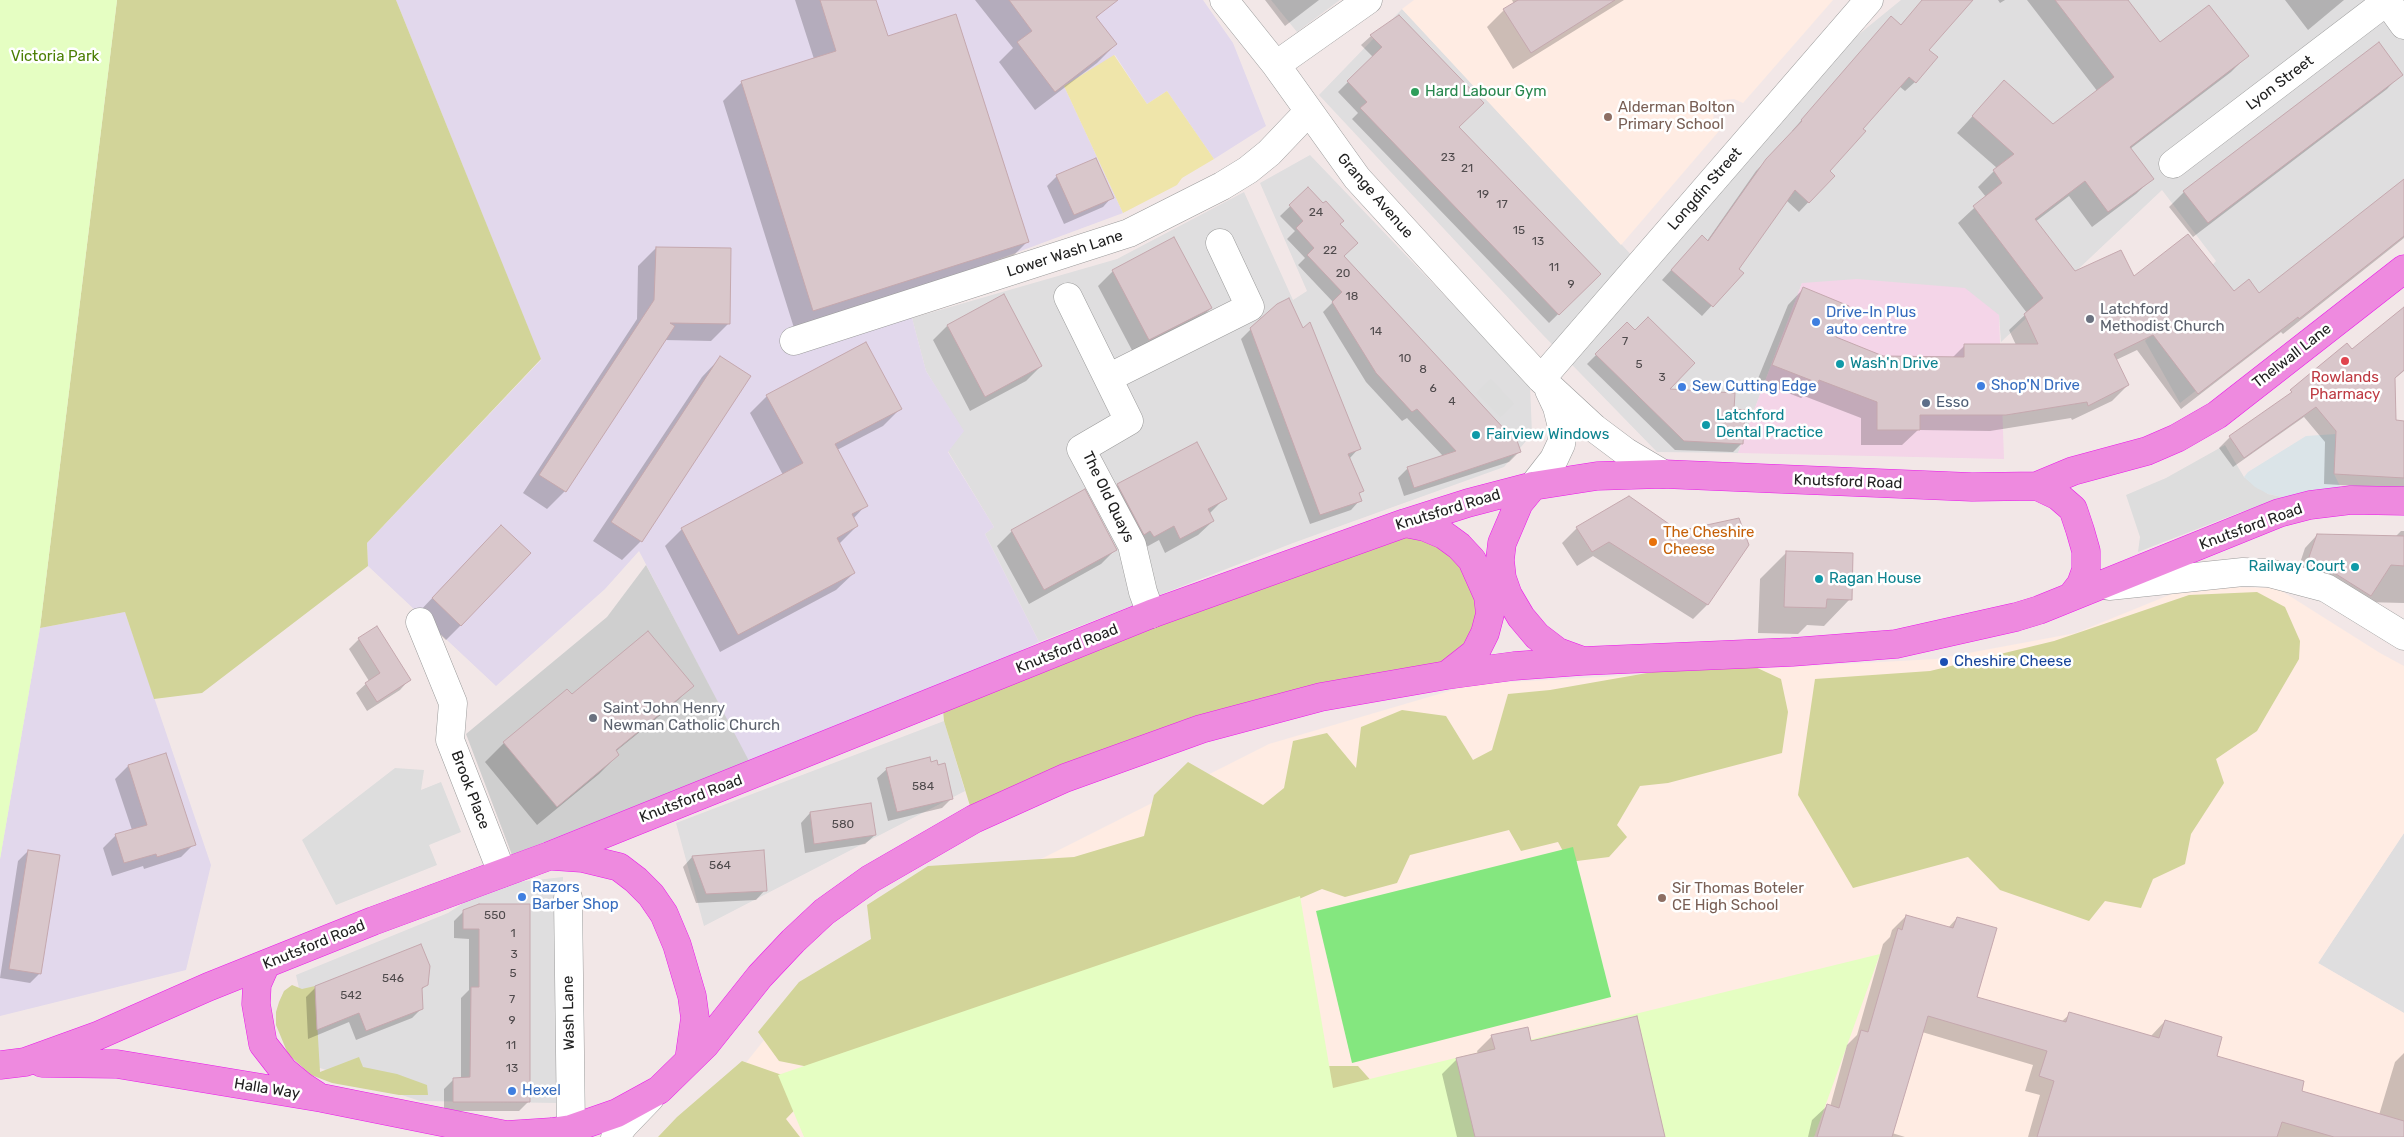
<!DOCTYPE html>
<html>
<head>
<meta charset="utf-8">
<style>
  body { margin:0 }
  canvas { display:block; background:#f2e7e7 }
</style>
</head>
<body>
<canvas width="2404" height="1137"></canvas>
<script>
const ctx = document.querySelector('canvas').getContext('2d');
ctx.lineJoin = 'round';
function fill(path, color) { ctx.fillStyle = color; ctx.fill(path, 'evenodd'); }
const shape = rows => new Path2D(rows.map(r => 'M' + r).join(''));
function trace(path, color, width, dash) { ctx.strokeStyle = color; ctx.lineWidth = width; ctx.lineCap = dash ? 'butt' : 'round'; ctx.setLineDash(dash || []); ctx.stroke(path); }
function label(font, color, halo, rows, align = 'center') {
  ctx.font = font + ' Rubik,sans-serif'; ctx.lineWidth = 5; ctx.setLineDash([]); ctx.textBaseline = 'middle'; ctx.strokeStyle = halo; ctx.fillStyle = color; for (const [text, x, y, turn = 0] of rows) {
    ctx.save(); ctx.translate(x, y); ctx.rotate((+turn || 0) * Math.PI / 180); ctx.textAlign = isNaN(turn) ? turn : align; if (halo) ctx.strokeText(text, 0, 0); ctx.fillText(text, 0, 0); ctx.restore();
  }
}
fill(shape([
  [1271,0,1340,0,1297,32],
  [1901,0,2404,0,2404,229,2180,403,2145,341,2216,261,2162,190,2001,342,1999,315,1802,283,1738,453,1657,452,1543,335,1319,95,1402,9,1650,275,1847,44],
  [1310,155,1530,385,1532,434,1504,467,1293,543,1039,642,985,534,994,527,948,451,963,431,926,371,912,318,1117,259,1244,192,1293,300,1307,291,1260,183],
  [944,721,965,791,704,926,676,823],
  [2404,833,2404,1013,2318,963],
  [563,877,559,1103,420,1101,317,1067,296,975,448,913,491,885]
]), '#dfdedf');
fill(shape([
  [1857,279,1965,288,1999,315,2004,459,1738,453,1802,283]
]), '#f4d5e8');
fill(shape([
  [396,0,1203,0,1233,43,1266,126,1214,159,1167,91,1147,104,1115,55,1064,86,1123,213,902,295,912,318,926,371,964,431,948,452,994,527,985,534,1039,642,755,774,639,551,605,589,496,686,368,566,367,543,541,360],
  [125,612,211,865,186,970,0,1016,0,859,40,628]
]), '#e2d8ec');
fill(shape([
  [1414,0,1833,0,1743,103,1734,99,1723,100,1714,110,1713,123,1719,131,1621,245,1402,9],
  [2228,587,2277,588,2380,653,2404,666,2404,833,2318,963,2404,1013,2404,1137,704,1137,698,1123,819,971,1269,744,1473,684,1936,659,2076,633,2179,591]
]), '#ffece3');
fill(shape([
  [646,565,749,761,512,855,466,734,607,617]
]), '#cfcfcf');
fill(shape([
  [1114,55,1147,104,1167,91,1214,159,1182,178,1177,185,1123,213,1064,86]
]), '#efe5aa');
fill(shape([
  [117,0,396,0,541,359,367,543,368,566,202,693,154,699,125,612,40,628],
  [1405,523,1481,577,1475,653,1321,697,974,819,944,721,942,699],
  [2257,592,2285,607,2300,641,2299,659,2257,731,2216,759,2224,783,2191,834,2185,864,2153,879,2141,908,2105,901,2089,921,2000,890,1968,857,1853,888,1798,795,1815,679,1930,671,2054,641,2189,595],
  [1751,665,1781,679,1788,712,1782,753,1668,783,1640,786,1617,825,1627,837,1609,857,1569,862,1558,842,1521,851,1509,830,1410,855,1397,883,1345,897,1322,889,1292,902,1325,1066,1358,1066,1374,1084,1369,1111,938,1093,779,1061,758,1032,799,982,871,939,867,905,928,866,1074,857,1144,836,1154,795,1188,762,1263,805,1284,788,1293,741,1327,733,1356,768,1361,727,1402,710,1446,716,1473,760,1492,750,1508,694,1550,690,1670,669],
  [292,985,302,989,315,986,320,1072,359,1057,363,1067,397,1074,427,1085,428,1095,399,1095,332,1083,311,1075,288,1054,276,1025,276,1012,279,1002,284,991],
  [742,1061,802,1082,806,1098,786,1119,800,1137,658,1137,677,1117]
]), '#d2d499');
fill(shape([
  [0,0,117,0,40,628,0,859],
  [1300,896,1333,1088,1880,954,1814,1137,804,1137,778,1075]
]), '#e5fec2');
fill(shape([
  [1573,847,1611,997,1352,1063,1316,911]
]), '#84e77f');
fill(shape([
  [1491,379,1514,404,1500,417,1476,393],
  [2225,445,2244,477,2268,494,2288,498,2241,512,2138,552,2140,537,2126,495,2166,478],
  [395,768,424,770,421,790,441,782,461,832,429,845,437,865,336,905,302,840]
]), '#ddd');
fill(shape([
  [2336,434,2334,474,2342,490,2288,498,2268,494,2255,487,2244,477,2248,472,2306,436]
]), '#dbe4e8');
fill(shape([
  [795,0,875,0,887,37,1027,242,1008,261,794,328,723,101,742,82,814,59],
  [975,0,1109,0,1108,6,1096,18,1116,44,1097,63,1035,110,999,62,1013,48],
  [1265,0,1319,0,1285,26],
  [1512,0,1624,0,1513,69,1487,27,1504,10,1514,4],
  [1923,0,1971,0,1927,50,1915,82,1905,91,1899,86,1862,129,1829,171,1833,176,1799,212,1786,200,1738,269,1742,273,1702,316,1662,280,1692,247,1707,241,1756,171,1794,132,1792,131,1882,28,1900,26],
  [1998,0,2005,0,2000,3],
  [2027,0,2127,0,2160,44,2247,56,2231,72,2130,149,2152,179,2136,194,2092,227,2069,196,2035,222,2074,273,2133,278,2233,293,2259,294,2404,180,2404,238,2283,334,2281,332,2181,409,2137,350,2116,360,2128,385,2112,401,2072,420,2071,418,1990,431,1918,430,1902,445,1861,445,1861,418,1804,396,1801,398,1757,381,1788,305,1803,289,1835,338,1882,358,1952,358,1964,346,2016,345,2009,330,2027,313,1958,223,1986,197,1978,187,1997,168,1957,133,2004,82,2053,126,2098,92],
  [2285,0,2344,0,2308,30],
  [1399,16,1458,127,1599,274,1549,323,1352,119,1358,113,1338,92,1373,57,1361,45,1371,36],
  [2378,44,2401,74,2387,89,2193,237,2169,207,2184,192],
  [1057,176,1112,197,1103,207,1064,224,1047,186],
  [1308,189,1339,224,1342,257,1519,452,1509,462,1404,496,1398,478,1408,468,1443,456,1407,418,1402,421,1366,382,1323,312,1333,302,1298,265,1305,258,1287,239,1295,231,1280,216],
  [1174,239,1211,308,1196,323,1134,354,1098,286,1113,271],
  [656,248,729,323,711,341,664,340,565,491,547,509,523,493,637,319,638,266],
  [2404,308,2404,371,2394,379,2395,422,2404,422,2404,489,2324,484,2325,442,2304,417,2233,467,2219,448,2230,437,2280,402,2347,345,2352,350],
  [1627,324,1667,390,1733,411,1742,443,1733,452,1675,450,1587,364],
  [947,326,1041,366,1026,381,970,411,933,340],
  [1251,329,1359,448,1350,458,1363,490,1358,495,1360,500,1351,510,1310,524,1241,339],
  [720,358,749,377,641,541,622,560,593,541,702,377],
  [767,396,900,409,883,426,837,450,866,505,853,519,857,526,839,544,854,573,836,590,720,652,665,546,682,529,783,475,750,413],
  [1118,485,1225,498,1209,514,1213,521,1198,535,1165,553,1159,540,1139,551,1104,500],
  [1577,528,1679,532,1747,545,1707,605,1693,619,1593,556,1577,566,1562,543],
  [1012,531,1115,550,1101,564,1029,604,997,546],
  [2401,531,2404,531,2404,603,2364,602,2298,569,2305,548,2317,535,2395,537],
  [486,541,461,625,446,640,418,613],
  [1786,553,1850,599,1824,626,1807,625,1798,634,1758,633,1760,579],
  [359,639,409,680,400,690,367,711,356,693,369,681,349,649],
  [692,686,673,705,615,752,618,755,599,774,537,825,485,762,504,743,567,691,571,696],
  [166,754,194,844,181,857,144,869,143,866,112,876,103,848,116,835,132,830,115,779,128,766],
  [930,763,952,798,942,808,888,821,877,778,887,769],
  [810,813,875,835,865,844,805,853,801,823],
  [28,851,40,973,30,983,0,978,18,861],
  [692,857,765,890,756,900,696,903,683,867],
  [479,905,529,1101,519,1111,444,1111,444,1089,454,1079,461,1079,461,998,469,990,469,939,454,938,454,921,464,911],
  [1906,916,1948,928,1957,918,1975,997,2061,1022,2070,1014,2151,1036,2165,1021,2216,1056,2300,1091,2379,1115,2395,1062,2404,1053,2404,1137,2028,1137,2040,1095,2025,1091,2033,1065,1922,1032,1892,1133,1905,1137,1808,1137,1812,1120,1827,1106,1830,1107,1847,1045,1857,1035,1883,944,1890,937,1892,930],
  [427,984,421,990,422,1008,412,1018,356,1040,349,1022,308,1039,306,997,316,987],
  [1492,1036,1531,1042,1664,1137,1457,1137,1442,1074,1457,1059,1478,1054,1477,1051]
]), '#0003');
const building = shape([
  [820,0,876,0,888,36,956,14,1029,242,813,311,741,81,836,51,820,0],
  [1009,0,1118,0,1096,17,1117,44,1055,92,1017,42,1032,31,1009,0],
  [1518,0,1615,0,1531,53,1503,9,1518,0],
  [1922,0,1973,0,1929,50,1938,57,1916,83,1909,77,1863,129,1866,131,1830,171,1835,176,1809,203,1795,190,1739,269,1744,273,1713,307,1671,270,1702,235,1708,241,1766,159,1802,121,1801,120,1891,16,1901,25,1922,0],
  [2055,0,2128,0,2160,42,2209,5,2249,56,2130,147,2154,179,2108,212,2085,181,2035,219,2075,271,2121,250,2134,276,2188,234,2234,291,2249,279,2259,293,2404,179,2404,236,2299,319,2298,317,2198,394,2153,335,2114,354,2129,385,2088,406,2087,402,2006,415,1920,415,1920,430,1877,430,1877,402,1819,380,1818,383,1772,365,1803,287,1849,306,1836,337,1883,356,1964,357,1964,344,2038,344,2024,314,2043,298,1973,206,2002,183,1993,170,2014,154,1972,116,2004,80,2053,124,2114,77,2055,0],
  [1399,15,1484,103,1459,127,1601,274,1559,315,1360,108,1367,102,1347,81,1382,47,1370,35,1399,15],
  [2379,42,2403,75,2208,223,2183,191,2379,42],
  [1096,158,1114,198,1074,215,1056,175,1096,158],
  [1308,187,1323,203,1326,201,1344,221,1340,224,1358,243,1344,256,1508,433,1514,432,1521,452,1414,488,1407,467,1456,451,1417,409,1412,412,1376,373,1332,302,1342,292,1307,255,1314,248,1296,228,1303,221,1289,205,1308,187],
  [1174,237,1212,308,1149,340,1112,270,1174,237],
  [656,247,731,248,730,324,670,323,675,326,566,492,539,475,654,300,656,247],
  [1004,294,1042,366,985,397,947,325,1004,294],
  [1289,298,1303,328,1310,322,1361,449,1348,454,1364,491,1359,493,1362,501,1320,515,1250,328,1277,304,1289,298],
  [2404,307,2404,370,2395,378,2396,420,2404,421,2404,478,2334,474,2336,431,2316,407,2244,458,2229,436,2292,392,2290,390,2347,343,2352,349,2404,307],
  [1648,317,1695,363,1670,389,1735,393,1734,409,1745,410,1743,444,1684,441,1595,354,1627,322,1635,330,1648,317],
  [866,342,902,409,835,444,868,506,852,514,858,526,837,538,855,573,738,635,681,528,803,463,766,395,866,342],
  [720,356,751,376,642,542,611,522,720,356],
  [1197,442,1227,499,1208,509,1214,521,1180,539,1174,526,1154,537,1150,531,1144,535,1117,484,1197,442],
  [1085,489,1117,550,1044,590,1011,530,1085,489],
  [1629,496,1679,531,1739,518,1749,545,1708,605,1609,542,1592,552,1576,527,1629,496],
  [501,525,531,553,461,626,432,598,501,525],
  [2317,534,2404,536,2404,566,2391,565,2371,596,2309,557,2317,534],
  [1786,551,1853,553,1852,600,1827,599,1826,608,1784,607,1786,551],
  [377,626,411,680,377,702,365,683,380,673,358,638,377,626],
  [648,631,694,686,616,750,619,755,557,807,503,742,567,689,572,694,648,631],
  [166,753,196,845,157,857,156,854,124,863,115,834,147,825,128,765,166,753],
  [930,757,931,762,937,760,938,765,945,763,953,799,897,812,886,768,930,757],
  [871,803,876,835,814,844,810,812,871,803],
  [28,850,60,855,41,974,9,969,28,850],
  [764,850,767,891,706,894,692,856,764,850],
  [479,904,530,904,530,1102,453,1102,453,1078,470,1077,471,987,479,987,479,929,463,929,463,910,479,904],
  [1906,915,1953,928,1957,917,1997,928,1977,997,2066,1022,2069,1012,2159,1038,2165,1020,2222,1037,2217,1056,2304,1081,2302,1091,2404,1121,2404,1137,2334,1137,2282,1122,2277,1137,2037,1137,2054,1081,2039,1076,2047,1051,1928,1016,1892,1137,1817,1137,1827,1104,1839,1108,1861,1030,1868,1032,1898,928,1902,930,1906,915],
  [421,944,430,966,428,985,422,988,423,1009,366,1031,359,1013,317,1030,315,986,421,944],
  [1637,1016,1665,1137,1475,1137,1456,1058,1495,1049,1491,1035,1528,1027,1531,1041,1637,1016]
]);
fill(building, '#d9c7cb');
trace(building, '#c5a8ae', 1);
const minor = shape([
  [1224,0,1276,65,1357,178,1505,340,1541,379,1594,428,1626,452,1663,474],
  [2386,0,2404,25],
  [1276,65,1368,0],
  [2173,164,2387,1],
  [1068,297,1129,421,1081,449,1132,545,1143,592,1151,614],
  [794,341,1129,233,1222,186,1248,170,1269,153,1308,112],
  [1108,378,1250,307,1220,243],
  [1541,379,1869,0],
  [1533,486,1554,459,1561,444,1563,431,1557,407,1549,390],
  [2109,586,2243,572,2269,573,2326,588,2404,636],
  [420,622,453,703,450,740,502,873],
  [568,898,571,1129],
  [615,1137,624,1125,650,1098]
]);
const highway = shape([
  [1533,486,1519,503,1502,543,1500,560,1502,578,1508,595,1521,617,1537,636,1558,652,1580,660],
  [2037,486,2058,496,2073,509,2080,530,2086,551,2086,570,2081,584,2071,597],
  [1405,523,1425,527,1444,535,1459,546,1472,560,1488,596,1490,614,1485,633,1475,653,1447,675],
  [553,856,582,858,619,867,636,880,651,895,664,914,677,945,692,996,695,1018,689,1060],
  [266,964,257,984,256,1004,263,1044,284,1071,302,1086,316,1095],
  [42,1063,117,1064,322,1098,506,1135,552,1132,571,1129,617,1113,659,1090,705,1045,760,976,793,941,824,912,870,879,974,819,1065,778,1201,729,1321,697,1447,675,1514,666,1582,661,1792,652,1896,644,2016,617,2039,610,2279,513,2310,505,2351,500,2404,501],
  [0,1065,25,1062,97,1036,208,987,373,921,549,856,1151,614,1405,523,1468,503,1533,486,1597,476,1663,474,1972,487,2037,486,2073,471,2147,451,2177,438,2217,415,2404,269]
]);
trace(minor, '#9b9b9b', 29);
trace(highway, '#e91aea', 29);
trace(minor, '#fff', 28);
trace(highway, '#ee8adf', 28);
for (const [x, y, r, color] of [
  [1415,92,5,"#2e9e5b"],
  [1608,117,5,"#8d6e63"],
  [2090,319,5,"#6b7280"],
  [1816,322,5,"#3f7fe0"],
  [2345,361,5,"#e0444e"],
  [1840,364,5,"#0f9aa8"],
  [1981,386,5,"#3f7fe0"],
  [1682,387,5,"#3f7fe0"],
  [1926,403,5,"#5c6f8a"],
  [1706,425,5,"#0f9aa8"],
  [1476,435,5,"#0f9aa8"],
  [1653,542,5,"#e8710a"],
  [2355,567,5,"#0f9aa8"],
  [1819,579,5,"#0f9aa8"],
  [1944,662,5,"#1a4fb4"],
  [593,718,5,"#6b7280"],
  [522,897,5,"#3f7fe0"],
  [1662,898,5,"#8d6e63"],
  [512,1091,5,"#3f7fe0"]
]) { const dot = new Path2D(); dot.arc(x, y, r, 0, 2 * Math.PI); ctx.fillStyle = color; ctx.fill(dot); trace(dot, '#fff', 2); }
label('12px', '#4f4a4c', null, [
  ["23",1448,158],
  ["21",1467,169],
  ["19",1483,195],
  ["17",1502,205],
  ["24",1316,213],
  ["15",1519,231],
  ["13",1538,242],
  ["22",1330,251],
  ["11",1554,268],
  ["20",1343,274],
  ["9",1571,285],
  ["18",1352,297],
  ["14",1376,332],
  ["7",1625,342],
  ["10",1405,359],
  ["5",1639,365],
  ["8",1423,370],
  ["3",1662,378],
  ["6",1433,389],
  ["4",1452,402],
  ["584",923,787],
  ["580",843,825],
  ["564",720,866],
  ["550",495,916],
  ["1",513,934],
  ["3",514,955],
  ["5",513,974],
  ["546",393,979],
  ["542",351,996],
  ["7",512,1000],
  ["9",512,1021],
  ["11",511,1046],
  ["13",512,1069]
]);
label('15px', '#4c7f04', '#fff', [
  ["Victoria Park",55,57]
]);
label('15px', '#212121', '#fff', [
  ["Lyon Street",2280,83,-37],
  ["Longdin Street",1705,189,-49],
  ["Grange Avenue",1375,196,49],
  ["Lower Wash Lane",1065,254,-18],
  ["Thelwall Lane",2292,356,-38],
  ["Knutsford Road",1848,482,2],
  ["The Old Quays",1108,497,64],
  ["Knutsford Road",1448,510,-17],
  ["Knutsford Road",2251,527,-20],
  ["Knutsford Road",1067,649,-22],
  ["Brook Place",470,790,69],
  ["Knutsford Road",691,799,-21],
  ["Knutsford Road",314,945,-22],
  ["Wash Lane",569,1013,-91],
  ["Halla Way",267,1089,9]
]);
label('15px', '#27864d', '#fff', [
  ["Hard Labour Gym",1425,92]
], 'left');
label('15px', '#785e54', '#fff', [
  ["Alderman Bolton",1618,108],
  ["Primary School",1618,125],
  ["Sir Thomas Boteler",1672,889],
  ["CE High School",1672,906]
], 'left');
label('15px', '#5b616d', '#fff', [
  ["Latchford",2100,310],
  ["Methodist Church",2100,327],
  ["Saint John Henry",603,709],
  ["Newman Catholic Church",603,726]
], 'left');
label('15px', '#366cbe', '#fff', [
  ["Drive-In Plus",1826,313],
  ["auto centre",1826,330],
  ["Shop'N Drive",1991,386],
  ["Sew Cutting Edge",1692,387],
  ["Razors",532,888],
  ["Barber Shop",532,905],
  ["Hexel",522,1091]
], 'left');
label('15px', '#0d838f', '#fff', [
  ["Wash'n Drive",1850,364],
  ["Latchford",1716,416],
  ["Dental Practice",1716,433],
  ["Fairview Windows",1486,435],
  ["Railway Court",2345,567,"right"],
  ["Ragan House",1829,579]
], 'left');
label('15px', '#be3a42', '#fff', [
  ["Rowlands",2345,378],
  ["Pharmacy",2345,395]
]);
label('15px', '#4e5e75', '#fff', [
  ["Esso",1936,403]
], 'left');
label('15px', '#c56008', '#fff', [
  ["The Cheshire",1663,533],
  ["Cheese",1663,550]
], 'left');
label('15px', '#164399', '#fff', [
  ["Cheshire Cheese",1954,662]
], 'left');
</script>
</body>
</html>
